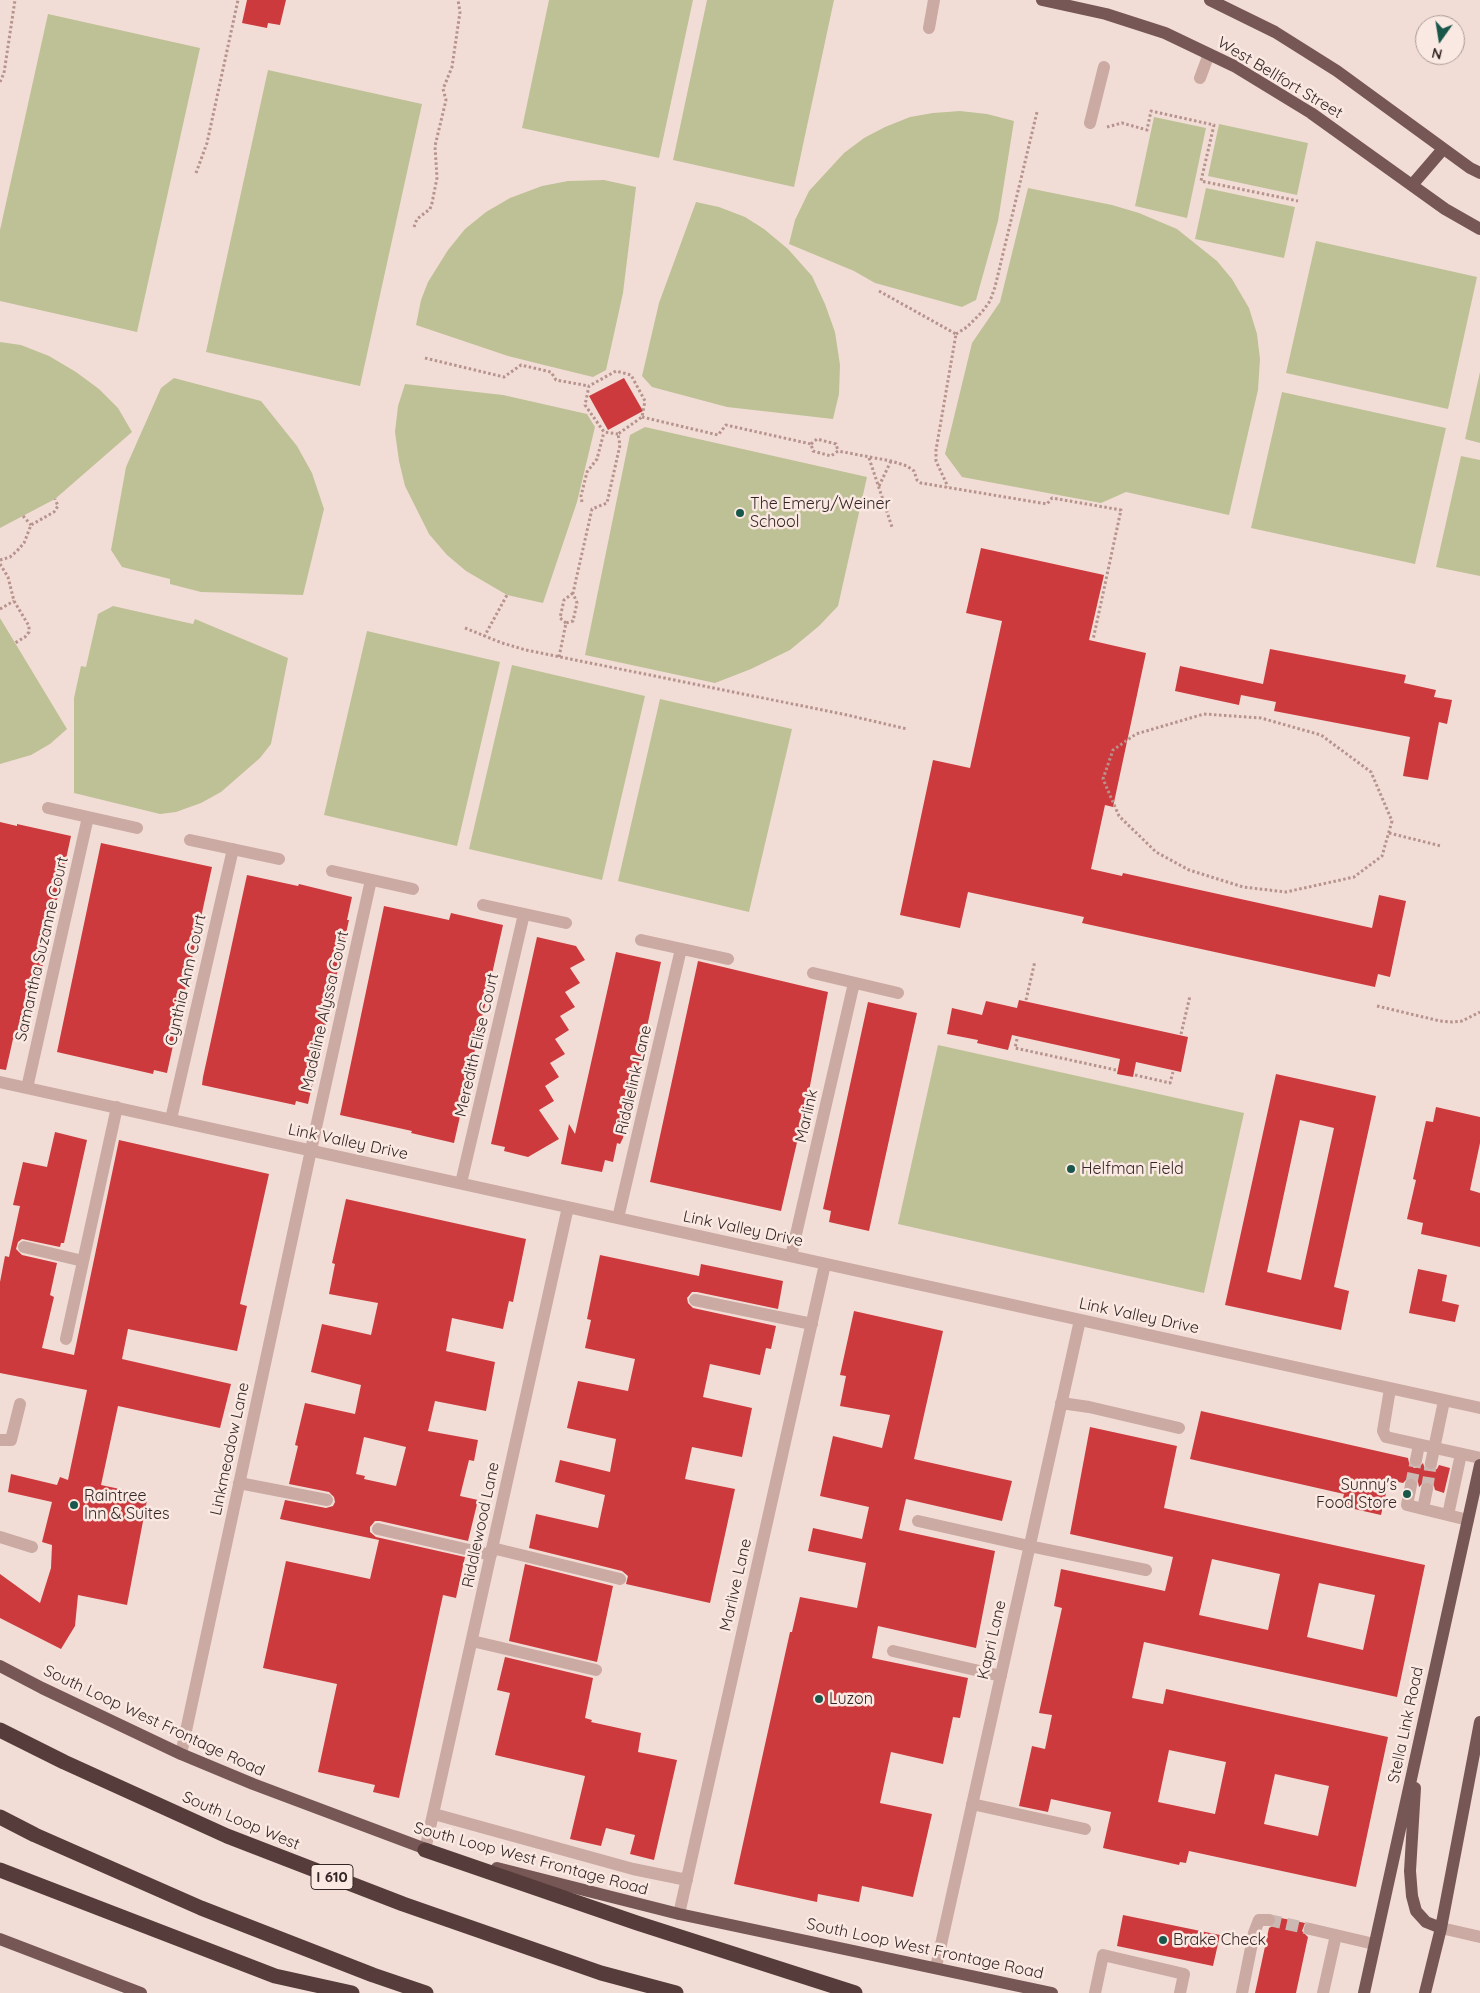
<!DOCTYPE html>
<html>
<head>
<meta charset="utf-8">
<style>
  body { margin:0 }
  #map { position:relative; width:1480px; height:1993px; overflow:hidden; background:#f2ddd6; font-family:Quicksand,sans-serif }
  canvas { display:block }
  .north { position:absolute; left:1415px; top:15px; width:50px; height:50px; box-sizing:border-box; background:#fae9e2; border:1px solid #ab9b96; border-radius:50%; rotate:193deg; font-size:14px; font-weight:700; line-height:20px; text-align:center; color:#342625 }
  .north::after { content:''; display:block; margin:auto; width:18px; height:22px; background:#19574b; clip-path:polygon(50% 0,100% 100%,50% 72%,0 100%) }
</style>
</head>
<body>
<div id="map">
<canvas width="1480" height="1993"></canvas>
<div class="north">N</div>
</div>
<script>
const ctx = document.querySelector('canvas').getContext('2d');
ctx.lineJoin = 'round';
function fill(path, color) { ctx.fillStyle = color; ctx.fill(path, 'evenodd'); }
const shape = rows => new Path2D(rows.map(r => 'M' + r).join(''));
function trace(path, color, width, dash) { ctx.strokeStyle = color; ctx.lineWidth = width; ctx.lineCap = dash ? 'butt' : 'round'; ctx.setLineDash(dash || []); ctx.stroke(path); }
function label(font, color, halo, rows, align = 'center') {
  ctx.font = font + ' Quicksand,sans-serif'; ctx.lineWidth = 5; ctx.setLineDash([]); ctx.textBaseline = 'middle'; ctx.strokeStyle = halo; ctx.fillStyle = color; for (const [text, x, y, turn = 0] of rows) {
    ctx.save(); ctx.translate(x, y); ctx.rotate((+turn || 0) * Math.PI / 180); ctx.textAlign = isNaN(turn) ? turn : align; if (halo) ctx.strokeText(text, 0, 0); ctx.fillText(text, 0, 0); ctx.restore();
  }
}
fill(shape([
  [549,0,693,0,659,158,522,128],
  [707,0,834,0,794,187,673,160],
  [48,14,200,48,137,332,0,301,0,230],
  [268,70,422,104,360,386,206,352],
  [960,111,987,114,1014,121,998,221,976,300,962,307,875,283,854,271,789,244,795,220,809,191,844,153,864,138,885,127,910,117,933,113],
  [1154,117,1206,128,1187,218,1135,206],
  [1219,124,1308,143,1297,195,1208,176],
  [604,180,636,187,623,293,606,370,593,377,548,366,508,356,416,325,421,300,428,282,448,250,465,229,486,212,510,198,542,186,568,181],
  [1028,188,1112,205,1139,213,1177,229,1217,261,1232,279,1249,308,1257,334,1260,359,1258,390,1229,515,1126,492,1101,503,962,477,945,454,972,343,1000,302],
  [1206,188,1295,207,1284,258,1195,239],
  [696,202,719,207,745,217,764,229,788,249,812,276,825,304,835,332,840,365,839,394,833,419,727,407,652,387,642,376,659,303],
  [1316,241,1477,277,1448,409,1286,373],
  [0,342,21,345,49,356,76,372,99,389,118,408,132,432,55,499,0,528],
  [1480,372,1480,443,1465,439],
  [174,378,261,401,297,446,312,473,324,509,303,595,201,592,170,584,170,579,122,567,111,550,126,467,161,388],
  [405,384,503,395,587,414,595,427,577,502,543,603,507,595,466,571,447,555,429,534,405,486,399,461,395,432,398,406],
  [1282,392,1446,428,1415,564,1251,528],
  [645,427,867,477,838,606,819,626,790,650,751,669,715,683,585,655,630,435],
  [1461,456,1480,460,1480,576,1436,567],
  [113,606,193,624,195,619,288,658,271,744,260,758,221,792,201,803,176,812,160,814,74,793,74,698,81,666,86,667,98,614],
  [0,618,67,729,50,744,31,755,0,764],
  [367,631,500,662,457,846,324,815],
  [512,665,645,696,602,880,469,849],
  [660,699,792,729,749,912,618,881],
  [938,1045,1244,1113,1204,1293,898,1224]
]), '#bec196');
fill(shape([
  [247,0,286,0,280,25,268,23,267,28,242,23],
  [624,378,643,411,608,430,589,396],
  [981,548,1104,575,1089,640,1146,653,1113,807,1105,805,1091,869,1122,876,1123,873,1372,928,1379,895,1406,901,1390,977,1378,974,1375,987,1082,923,1084,917,968,892,960,928,900,915,933,760,970,768,1002,621,966,613],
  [1270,649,1406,675,1404,683,1436,690,1434,697,1452,700,1447,724,1439,722,1428,780,1403,776,1410,737,1274,711,1276,702,1241,695,1239,705,1175,691,1180,666,1263,684],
  [0,822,17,826,17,824,71,836,26,1042,13,1039,6,1070,0,1069],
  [101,843,212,867,167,1073,154,1070,153,1074,57,1052],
  [247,875,298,886,299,884,352,897,347,920,349,920,308,1104,296,1101,295,1105,202,1085,203,1077],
  [384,906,449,920,451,913,503,925,454,1143,411,1133,412,1131,340,1115],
  [537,937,576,946,585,960,570,968,580,983,565,992,575,1007,560,1016,569,1030,555,1039,565,1054,550,1063,559,1077,545,1086,554,1101,539,1110,559,1139,528,1157,504,1151,505,1147,491,1144],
  [616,952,661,962,623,1138,620,1144,617,1143,613,1162,605,1160,602,1172,561,1164,569,1124,575,1134],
  [698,961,828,992,809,1091,781,1211,650,1182],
  [1019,1000,1188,1037,1181,1072,1136,1062,1133,1077,1117,1074,1120,1059,1012,1035,1008,1050,977,1043,978,1040,947,1034,952,1008,982,1015,986,1001,1017,1008],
  [868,1002,917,1013,869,1231,829,1222,831,1211,823,1209],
  [1276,1074,1376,1096,1334,1287,1349,1291,1341,1330,1225,1305],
  [1300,1120,1334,1128,1301,1280,1267,1272],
  [1436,1107,1480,1117,1480,1143,1470,1190,1480,1193,1480,1247,1421,1234,1423,1223,1407,1219,1416,1180,1413,1179,1426,1121,1433,1122],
  [55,1132,87,1140,64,1243,61,1243,60,1247,22,1239,18,1242,16,1249,22,1255,57,1263,50,1295,54,1297,42,1348,74,1355,119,1140,269,1174,240,1304,247,1306,237,1351,128,1329,122,1359,231,1384,220,1428,118,1406,101,1485,148,1495,127,1605,78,1595,75,1626,61,1649,0,1618,0,1574,40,1603,51,1568,52,1545,42,1542,52,1502,8,1492,11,1474,57,1485,60,1477,68,1480,87,1390,0,1373,0,1282,5,1256,9,1257,20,1206,13,1205,23,1162,47,1167],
  [346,1199,526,1239,513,1302,509,1301,503,1329,452,1318,446,1351,495,1362,486,1411,435,1401,428,1431,478,1440,474,1461,469,1460,460,1496,478,1500,468,1541,380,1521,375,1521,370,1527,370,1532,376,1537,465,1557,456,1598,443,1595,399,1798,373,1792,375,1785,318,1772,337,1684,263,1668,286,1561,370,1579,379,1540,280,1519,285,1500,326,1508,333,1506,335,1502,334,1497,329,1492,289,1484,298,1446,295,1445,305,1403,355,1414,361,1385,311,1372,322,1324,371,1335,378,1303,329,1294,335,1264,332,1263],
  [364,1437,406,1447,396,1486,364,1479,365,1476,356,1474],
  [600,1255,699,1276,701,1264,783,1281,778,1309,697,1292,692,1292,687,1298,688,1303,693,1308,776,1326,771,1349,766,1348,760,1375,710,1364,703,1397,752,1408,742,1457,692,1447,685,1479,735,1489,710,1603,626,1584,628,1576,622,1571,529,1548,536,1514,598,1528,605,1495,555,1482,560,1460,610,1472,616,1439,567,1428,578,1381,628,1391,635,1359,585,1348,591,1320,587,1319],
  [1418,1269,1447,1275,1442,1301,1459,1305,1455,1322,1409,1313],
  [854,1311,943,1331,914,1459,1012,1481,1002,1521,906,1499,899,1530,995,1551,976,1648,878,1626,872,1658,968,1678,960,1718,953,1717,943,1764,891,1752,880,1803,932,1814,913,1897,862,1886,859,1902,818,1894,817,1902,734,1884,790,1632,792,1632,800,1597,857,1608,866,1563,808,1551,813,1528,862,1539,869,1507,820,1496,833,1436,882,1448,890,1415,840,1406,846,1376,840,1375],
  [1201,1411,1408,1458,1409,1463,1414,1468,1419,1467,1423,1463,1425,1469,1430,1471,1437,1469,1439,1465,1450,1468,1444,1493,1435,1490,1434,1486,1429,1481,1424,1482,1419,1487,1418,1482,1413,1477,1408,1478,1403,1483,1389,1480,1381,1515,1341,1506,1344,1494,1190,1459],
  [1090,1427,1177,1446,1164,1508,1425,1565,1397,1697,1144,1642,1132,1698,1163,1704,1166,1689,1388,1737,1356,1887,1189,1851,1186,1863,1180,1862,1179,1865,1103,1848,1111,1812,1051,1799,1048,1812,1019,1806,1032,1746,1045,1749,1052,1715,1039,1713,1062,1608,1054,1606,1061,1569,1165,1591,1173,1557,1070,1534],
  [1212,1559,1280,1574,1268,1630,1199,1615],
  [1319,1583,1375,1595,1363,1650,1307,1637],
  [1169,1750,1226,1762,1215,1814,1158,1802],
  [1275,1774,1329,1786,1318,1836,1264,1824],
  [525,1564,613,1586,597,1662,509,1641],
  [505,1657,593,1678,585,1718,592,1720,591,1722,641,1733,638,1752,677,1760,654,1860,630,1854,635,1835,606,1828,601,1846,570,1839,585,1776,495,1755,510,1693,497,1690],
  [1123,1915,1220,1935,1213,1966,1117,1946],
  [1276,1917,1305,1923,1302,1931,1308,1937,1296,1993,1255,1993,1269,1928,1276,1924]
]), '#cc3a3e');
trace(shape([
  [1411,1485,1416,1460],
  [1427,1489,1431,1463],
  [1269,1920,1310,1929]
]), '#ccb8b3', 12, [12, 6]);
trace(shape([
  [0,82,4,73,15,0],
  [1107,127,1122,123,1147,130,1151,111,1214,125,1201,181,1298,201],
  [196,173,207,143,238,0],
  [414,227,417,219,430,209,432,203,437,178,435,146,446,100,443,89,452,67,460,12,458,0],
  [879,291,956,334,936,450,936,461,948,487],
  [956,334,967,327,982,312,990,301,995,287,1037,112],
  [425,358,504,377,521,365,551,372,556,380,589,386],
  [642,417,718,435,726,425,811,444,813,451,831,456,838,451,891,461,907,466,914,471,917,480,921,483,1047,504,1052,498,1121,510,1093,640],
  [811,444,817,439,836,444,838,451],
  [869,458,892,527],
  [879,486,891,461],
  [582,502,581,496,587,472,597,459,604,432],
  [23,516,31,525],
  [0,560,10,557,17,551,24,543,31,525,54,512,58,506,55,499],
  [0,564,8,577,14,601,29,626,29,632,25,637,15,643],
  [0,609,14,601],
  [566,623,560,618,564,600,573,593],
  [465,628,502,643,526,650,847,715,907,729],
  [484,637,507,595],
  [559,657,566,623,573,621,577,603,573,593,592,509,607,503,620,445,618,434,642,417,645,401,631,375,616,371,589,386,585,405,604,432,618,434],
  [1204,714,1261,718,1321,735,1371,772,1392,821,1382,856,1354,877,1286,892,1243,887,1189,870,1156,852,1119,816,1103,779,1113,750,1136,734,1204,714],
  [1389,833,1441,846],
  [1026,1000,1035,961],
  [1377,1006,1440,1021,1452,1022,1462,1021,1480,1012],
  [1181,1034,1190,996],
  [1017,1039,1015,1048,1116,1070],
  [1135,1075,1170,1083,1173,1072]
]), '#b6938c', 3, [2.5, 2.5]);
trace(shape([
  [929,28,934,0],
  [1200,78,1209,54],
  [1090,123,1104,67],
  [48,808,137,828],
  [190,840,279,859],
  [332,871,413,889],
  [483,905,566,923],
  [641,940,728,959],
  [813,973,898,993],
  [0,1082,1480,1408],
  [27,1088,88,817],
  [171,1119,233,849],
  [461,1183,524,914],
  [618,1218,681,949],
  [24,1247,83,1261],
  [791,1256,854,983],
  [695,1300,812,1324],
  [66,1339,117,1107],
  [1390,1389,1383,1431,1386,1437,1480,1458],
  [1061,1403,1089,1407,1179,1428],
  [0,1440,11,1440,20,1404],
  [1416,1460,1419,1445],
  [1431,1463,1444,1401],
  [239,1483,327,1500],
  [1411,1485,1407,1505,1423,1509],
  [1427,1489,1423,1509,1468,1520],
  [1448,1515,1461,1454],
  [918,1521,1029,1546,1146,1570],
  [378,1529,491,1555],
  [0,1537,32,1547],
  [492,1548,620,1579],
  [472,1641,596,1670],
  [893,1651,1001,1676],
  [181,1754,311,1150,371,880],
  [972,1804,1085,1829],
  [434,1814,633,1869,687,1880],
  [425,1850,568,1207],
  [679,1914,825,1264],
  [1441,1928,1480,1937],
  [1310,1929,1374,1944],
  [936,1967,1080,1320],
  [1095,1993,1103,1955,1184,1974,1180,1993],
  [1242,1993,1254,1933,1259,1920,1269,1920],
  [1323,1993,1336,1935]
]), '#caaaa2', 12);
trace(shape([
  [1042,0,1106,14,1165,33,1234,66,1311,113,1445,209,1480,229],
  [1210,0,1275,32,1337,71,1470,168,1480,173],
  [1412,185,1443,149],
  [0,1666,42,1688,181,1754,253,1784,434,1852],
  [1415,1788,1410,1871,1412,1896,1416,1911,1426,1922,1441,1928],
  [497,1868,679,1914,1052,1993],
  [0,1939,141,1993],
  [1364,1993,1480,1465],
  [1425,1993,1441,1928,1480,1722]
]), '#775755', 12);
trace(shape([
  [0,1730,64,1762,227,1836,403,1904,601,1973,676,1993],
  [0,1817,35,1835,201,1908,373,1975,426,1993],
  [425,1850,637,1923,855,1993],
  [0,1870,275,1976,352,1993]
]), '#563d3b', 15);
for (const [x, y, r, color] of [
  [740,513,5,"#19574b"],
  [1071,1169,5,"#19574b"],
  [1407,1494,5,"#19574b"],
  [74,1505,5,"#19574b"],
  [819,1699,5,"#19574b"],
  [1163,1940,5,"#19574b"]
]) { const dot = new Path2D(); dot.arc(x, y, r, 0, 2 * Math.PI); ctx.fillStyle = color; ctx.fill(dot); trace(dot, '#fae9e2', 2); }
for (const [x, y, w] of [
  [332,1877,42]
]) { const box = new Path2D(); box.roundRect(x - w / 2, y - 12.5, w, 25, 4); ctx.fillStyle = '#fae9e2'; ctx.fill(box); trace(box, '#342625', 1); }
label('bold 15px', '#342625', null, [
  ["I 610",332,1877]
]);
label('16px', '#342625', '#fae9e2', [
  ["West Bellfort Street",1280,78,31],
  ["Samantha Suzanne Court",42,949,-77],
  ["Cynthia Ann Court",186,980,-77],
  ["Madeline Alyssa Court",325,1011,-77],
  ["Meredith Elise Court",477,1045,-77],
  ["Riddlelink Lane",634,1080,-77],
  ["Marlink",807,1116,-77],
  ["Link Valley Drive",348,1142,12],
  ["Link Valley Drive",743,1229,12],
  ["Link Valley Drive",1139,1316,12],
  ["Linkmeadow Lane",230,1449,-78],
  ["Riddlewood Lane",481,1525,-78],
  ["Marlive Lane",736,1585,-77],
  ["Kapri Lane",992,1640,-77],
  ["South Loop West Frontage Road",154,1721,25],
  ["Stella Link Road",1406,1725,-78],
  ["South Loop West",241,1821,23],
  ["South Loop West Frontage Road",531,1859,15],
  ["South Loop West Frontage Road",925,1949,12]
]);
label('16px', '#342625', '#fae9e2', [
  ["The Emery/Weiner",750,504],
  ["School",750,522],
  ["Helfman Field",1081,1169],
  ["Sunny's",1397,1485,"right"],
  ["Food Store",1397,1503,"right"],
  ["Raintree",84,1496],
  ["Inn & Suites",84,1514],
  ["Luzon",829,1699],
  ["Brake Check",1173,1940]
], 'left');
</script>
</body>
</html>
